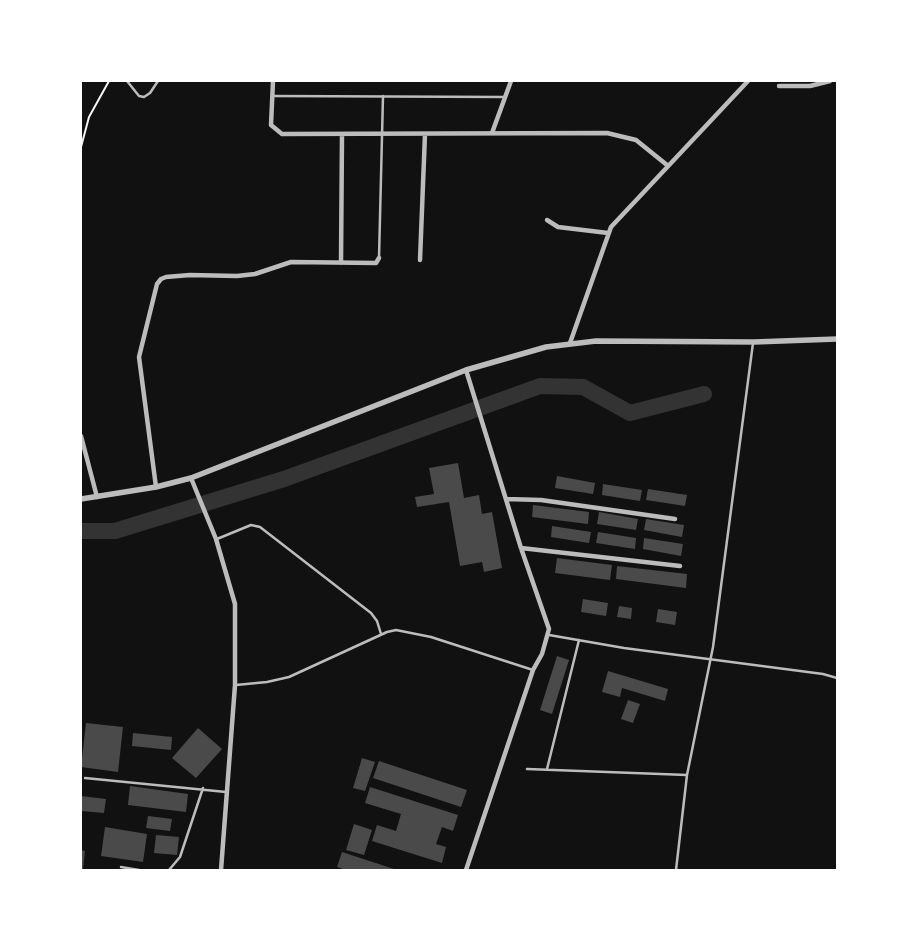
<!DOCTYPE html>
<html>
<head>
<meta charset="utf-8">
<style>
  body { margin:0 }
  #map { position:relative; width:918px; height:951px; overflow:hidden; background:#111; font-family:Commissioner,sans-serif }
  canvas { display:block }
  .frame { position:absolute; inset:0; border:82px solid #fff; pointer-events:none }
</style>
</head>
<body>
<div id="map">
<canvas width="918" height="951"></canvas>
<div class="frame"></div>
</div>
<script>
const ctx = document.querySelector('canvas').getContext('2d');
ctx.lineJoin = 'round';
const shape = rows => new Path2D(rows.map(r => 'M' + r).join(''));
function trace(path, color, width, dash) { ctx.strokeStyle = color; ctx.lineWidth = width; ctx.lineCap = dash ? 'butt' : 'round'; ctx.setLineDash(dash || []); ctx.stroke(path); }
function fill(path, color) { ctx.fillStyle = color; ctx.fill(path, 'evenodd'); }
trace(shape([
  [81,531,115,531,284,479,540,386,583,387,630,413,704,394]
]), '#333', 16);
fill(shape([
  [458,463,464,498,479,495,482,514,492,512,502,568,484,572,482,562,460,566,449,502,417,507,415,497,434,494,429,468],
  [557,476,595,483,593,494,555,488],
  [603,484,642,490,640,501,602,495],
  [648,489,687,495,685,506,646,500],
  [533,505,589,512,588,524,532,517],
  [599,512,638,519,636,530,597,524],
  [646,519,684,525,682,537,644,530],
  [552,526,591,532,589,543,551,537],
  [598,532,636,538,635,549,596,543],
  [644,538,683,544,681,556,643,549],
  [557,558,612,565,610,580,555,573],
  [617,566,687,574,686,588,616,579],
  [583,599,608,603,606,616,581,612],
  [619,606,632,608,631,619,617,617],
  [658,609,677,612,675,625,656,622],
  [557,656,569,660,552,714,540,710],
  [608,671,668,689,665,701,622,688,620,697,602,692],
  [628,700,640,704,633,723,621,719],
  [86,723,123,727,118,772,81,767],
  [198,728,222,749,196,778,172,758],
  [133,733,172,737,171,750,132,746],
  [362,758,375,762,365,791,353,788],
  [379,761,467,790,461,807,373,778],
  [130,786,188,794,186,812,128,805],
  [370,787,458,815,453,831,442,827,436,844,446,847,442,863,372,841,377,825,396,831,401,814,365,803],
  [81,796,106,799,104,813,81,811],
  [148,816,172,819,170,831,146,828],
  [354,824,372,830,364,855,346,850],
  [105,827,147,834,143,862,101,856],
  [156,835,179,837,177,855,154,853],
  [81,850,85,851,83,870,81,870],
  [342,852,394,869,393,870,346,870,337,867]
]), '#4a4a4a');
trace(shape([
  [81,147,89,117,109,81]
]), '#f5f5f5', 2);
trace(shape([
  [127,81,139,96,144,97,150,93,158,81],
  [272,96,505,97],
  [379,258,383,96],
  [217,539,251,525,260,527,371,613,377,621,381,634],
  [549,635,624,648,823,674,837,678],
  [236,685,267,682,289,677,387,632,396,630,431,637,533,670],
  [527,769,687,775],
  [547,769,579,640],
  [85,778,226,792],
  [121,867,139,870],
  [169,870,180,857,203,788],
  [676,870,687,775,713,647,753,343]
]), '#bcbcbc', 2.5);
trace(shape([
  [273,81,271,125,282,134,607,133,636,140,667,165],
  [779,86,810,86,830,81],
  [492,133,511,81],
  [547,220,558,227,608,233],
  [420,260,425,134],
  [341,263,342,134],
  [570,343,611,227,748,81],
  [466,370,521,548,549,629,542,654,533,670,466,870],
  [81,436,97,497],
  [191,478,216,539,235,604,235,685,221,870],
  [156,487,139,357,157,284,161,279,166,277,190,275,237,276,255,274,291,262,376,263,379,258],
  [506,499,541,500,675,519],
  [521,548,680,566]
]), '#bcbcbc', 4.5);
trace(shape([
  [81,499,156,487,191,478,466,370,546,347,596,341,754,342,837,339]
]), '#bcbcbc', 5.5);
</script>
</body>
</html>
